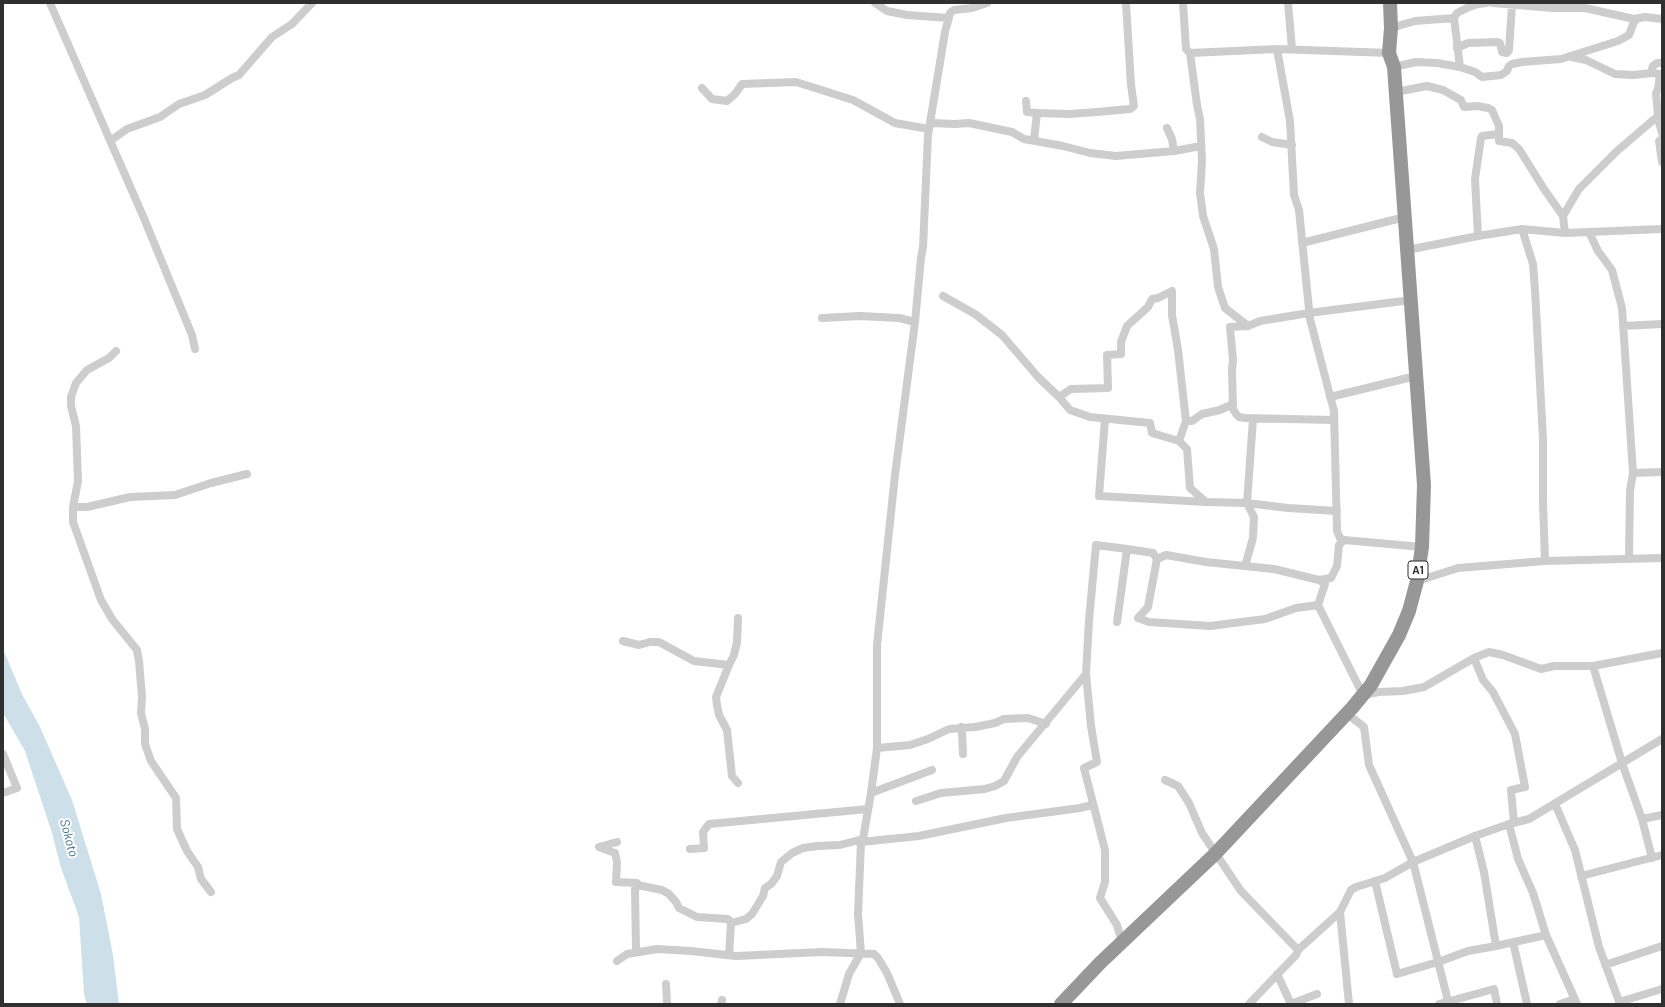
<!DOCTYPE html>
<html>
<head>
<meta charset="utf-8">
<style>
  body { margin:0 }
  #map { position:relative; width:1665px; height:1007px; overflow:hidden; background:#fff; font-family:Barlow,sans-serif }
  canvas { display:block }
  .frame { position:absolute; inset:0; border:4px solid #303030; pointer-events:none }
</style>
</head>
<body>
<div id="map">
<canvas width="1665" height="1007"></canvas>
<div class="frame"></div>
</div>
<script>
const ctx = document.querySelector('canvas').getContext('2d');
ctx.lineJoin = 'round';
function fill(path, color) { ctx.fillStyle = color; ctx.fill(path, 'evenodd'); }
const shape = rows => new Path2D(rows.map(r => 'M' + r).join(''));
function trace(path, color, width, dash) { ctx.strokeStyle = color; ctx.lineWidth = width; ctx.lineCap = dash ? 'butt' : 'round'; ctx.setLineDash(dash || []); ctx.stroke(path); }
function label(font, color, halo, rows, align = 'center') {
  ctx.font = font + ' Barlow,sans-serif'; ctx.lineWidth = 4; ctx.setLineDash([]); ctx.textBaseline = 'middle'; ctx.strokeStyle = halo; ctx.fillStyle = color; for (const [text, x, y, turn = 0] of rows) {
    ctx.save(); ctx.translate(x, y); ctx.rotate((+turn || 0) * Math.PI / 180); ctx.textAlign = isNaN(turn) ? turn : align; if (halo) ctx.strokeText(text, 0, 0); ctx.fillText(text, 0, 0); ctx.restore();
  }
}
fill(shape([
  [3,649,22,694,40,727,72,800,101,894,113,955,119,1004,87,1004,84,994,79,917,61,868,52,833,25,751,3,713]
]), '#cde0ea');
trace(shape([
  [50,3,143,216,192,335,195,349],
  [875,3,887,11,907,15,949,18],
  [1183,3,1186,49,1190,53,1277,49,1389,53],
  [1288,3,1292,49],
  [1493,3,1553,8,1585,8,1634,19,1645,17,1662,19],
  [1391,28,1415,21,1454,18],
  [1457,48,1468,43,1497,42,1500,43,1502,52,1507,53,1509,50,1512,5],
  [1277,49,1290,121,1294,195,1299,210,1310,319,1334,411,1337,531,1340,538,1344,540,1422,547],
  [1190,53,1197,105,1200,119,1202,161,1200,193,1203,216,1214,249,1218,287,1225,308,1248,326],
  [1572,57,1586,60,1615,74,1633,75,1652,73],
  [1394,67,1416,62,1437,63,1460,67,1475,72,1482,77,1501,75,1507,71,1509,66,1512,64,1522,62,1561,59,1618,41,1629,35,1634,22,1637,19],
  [1460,67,1454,18,1457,13,1469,7,1478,4,1487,3],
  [702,88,712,99,727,101,735,94,742,84,796,82,853,100,895,123,929,129],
  [1396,92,1427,86,1443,90,1461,100,1464,107,1477,106,1488,108,1492,110,1499,126,1499,141,1512,143,1519,149,1544,189,1563,216],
  [1026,101,1027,112,1037,113,1069,114,1097,112,1130,109,1134,106,1131,85,1126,3],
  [1658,116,1656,93,1658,89,1660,74,1652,73,1652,69,1653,66,1657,63,1662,63],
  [1658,119,1662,133],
  [931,123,955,124,969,123,1012,132,1024,139,1063,146,1090,153,1116,156,1174,151,1172,139,1167,128],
  [1262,137,1272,142,1292,145],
  [1662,139,1659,141,1662,162],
  [1034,140,1037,113],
  [110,141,127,129,160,117,179,104,205,95,232,78,239,75,272,37,292,24,312,3],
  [1174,151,1201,146],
  [1522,229,1533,264,1535,290,1543,439,1543,502,1545,561],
  [1589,232,1598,251,1612,270,1622,308,1633,473,1630,491,1629,558],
  [1565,233,1563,216,1579,189,1617,151,1658,116,1658,119,1662,116],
  [1478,236,1475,179,1481,138,1482,136,1498,134],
  [1302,243,1405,217],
  [1407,250,1478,236,1522,229,1565,233,1662,229],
  [943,296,975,314,1002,335,1038,377,1059,397,1070,410,1090,417,1150,423,1152,433,1179,441,1187,449,1190,488,1206,502,1247,503,1288,508,1337,511],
  [822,318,860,316,899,318,915,322],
  [1623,326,1662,324],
  [116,351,109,358,87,370,76,383,71,397,71,406,76,426,78,481,73,507,73,522,101,600,112,619,137,650,139,661,142,697,141,713,145,729,145,744,151,761,176,798,177,829,187,851,198,867,201,879,211,892],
  [1059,397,1071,389,1108,388,1107,355,1121,354,1121,342,1127,326,1148,307,1152,299,1158,298,1172,291,1172,315,1178,350,1186,421],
  [1330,397,1416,376],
  [1105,419,1099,496,1206,502],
  [1334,420,1245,418,1239,417,1236,414,1233,409,1232,370,1233,360,1230,327,1248,326,1260,321,1309,313,1411,300],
  [1179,441,1186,421,1192,421,1202,414,1220,410,1233,404],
  [1633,473,1662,472],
  [73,507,87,507,130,497,175,495,211,483,247,474],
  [1344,540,1339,545,1337,566,1331,578,1319,580,1274,569,1206,562,1166,555,1157,559,1148,607,1138,618,1149,622,1210,626,1265,619,1296,608,1318,605,1363,695,1379,692,1403,691,1424,687,1474,658,1489,652,1503,655,1541,669,1554,666,1593,666,1662,653],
  [1245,566,1253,538,1254,517,1247,503,1253,419],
  [1417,581,1458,568,1545,561,1662,558],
  [1318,605,1325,584,1319,580],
  [1117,622,1127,549,1153,553,1157,559],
  [623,641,639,645,650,642,659,642,694,661,729,665,734,655,737,642,738,618],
  [1474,658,1483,680,1493,692,1515,734,1525,787,1511,790,1514,823],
  [729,665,716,697,717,705,719,715,727,730,732,776,738,783],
  [1593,666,1622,763,1642,819,1652,858],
  [1346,713,1364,727,1369,765,1413,862,1448,1001],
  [961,727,962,733,963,754],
  [877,748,910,745,928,739,949,729,975,727,995,723,1004,719,1028,718,1046,724],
  [3,754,17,788,3,793],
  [1165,780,1178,786,1189,803,1202,833,1241,891,1298,950],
  [871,793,932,770],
  [916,801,941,793,985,789,995,786,1004,781,1017,757,1086,674],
  [1555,804,1575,850,1599,947,1620,1004],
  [1642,819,1662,815],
  [1509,824,1518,859,1533,893,1546,935,1577,1004],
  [1475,836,1484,872,1496,946,1546,935],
  [617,842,599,847,615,853,617,862,616,882,637,883,639,886],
  [861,842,919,836,1006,818,1080,808,1092,805],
  [690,849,704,848,703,832,709,824,868,809],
  [1581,876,1662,855],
  [1375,881,1397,974,1438,962,1468,951,1496,946],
  [1340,912,1349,1004],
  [731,923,746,919,752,914,763,896,765,888,771,884,777,876,781,862,792,853,803,848,817,846,840,845,863,839],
  [1122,942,1117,925,1100,898,1105,882,1105,850,1084,768,1097,762,1091,726,1086,674,1089,620,1096,545,1127,549],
  [1513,942,1527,1004],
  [636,952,635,889,637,885,662,890,669,894,676,902,679,908,697,917,728,919,731,923,729,955],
  [617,961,627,954,657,949,691,951,736,956,822,952,874,954,878,958,887,973,900,1004],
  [1605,965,1662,946],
  [1277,974,1291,1004,1317,994],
  [666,984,667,1004],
  [1619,1002,1662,989],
  [721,1004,722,1000],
  [840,1004,849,974,861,953,858,914,861,842,863,839,871,793,877,748,877,645,895,475,915,322,921,258,923,247,928,135,945,32,950,13,954,10,972,8,987,3],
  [1249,1004,1296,955,1298,950,1340,912,1351,890,1356,887,1385,878,1413,862,1475,836,1509,824,1529,819,1662,739],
  [1439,1004,1494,989,1497,1004],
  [1560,1004,1575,999]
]), '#cdcdcd', 8);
trace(shape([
  [1061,1004,1100,963,1215,854,1352,708,1371,685,1399,635,1409,611,1417,581,1422,547,1424,485,1394,67,1389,53,1391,28,1390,3]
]), '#979797', 14);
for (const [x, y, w] of [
  [1418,570,20]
]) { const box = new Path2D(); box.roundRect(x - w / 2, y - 9, w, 18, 3); ctx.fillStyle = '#fff'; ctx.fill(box); trace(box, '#303030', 1); }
label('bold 11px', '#303030', null, [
  ["A1",1418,570]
]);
label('italic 13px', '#42748d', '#fff', [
  ["Sokoto",69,838,75]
]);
</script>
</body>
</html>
